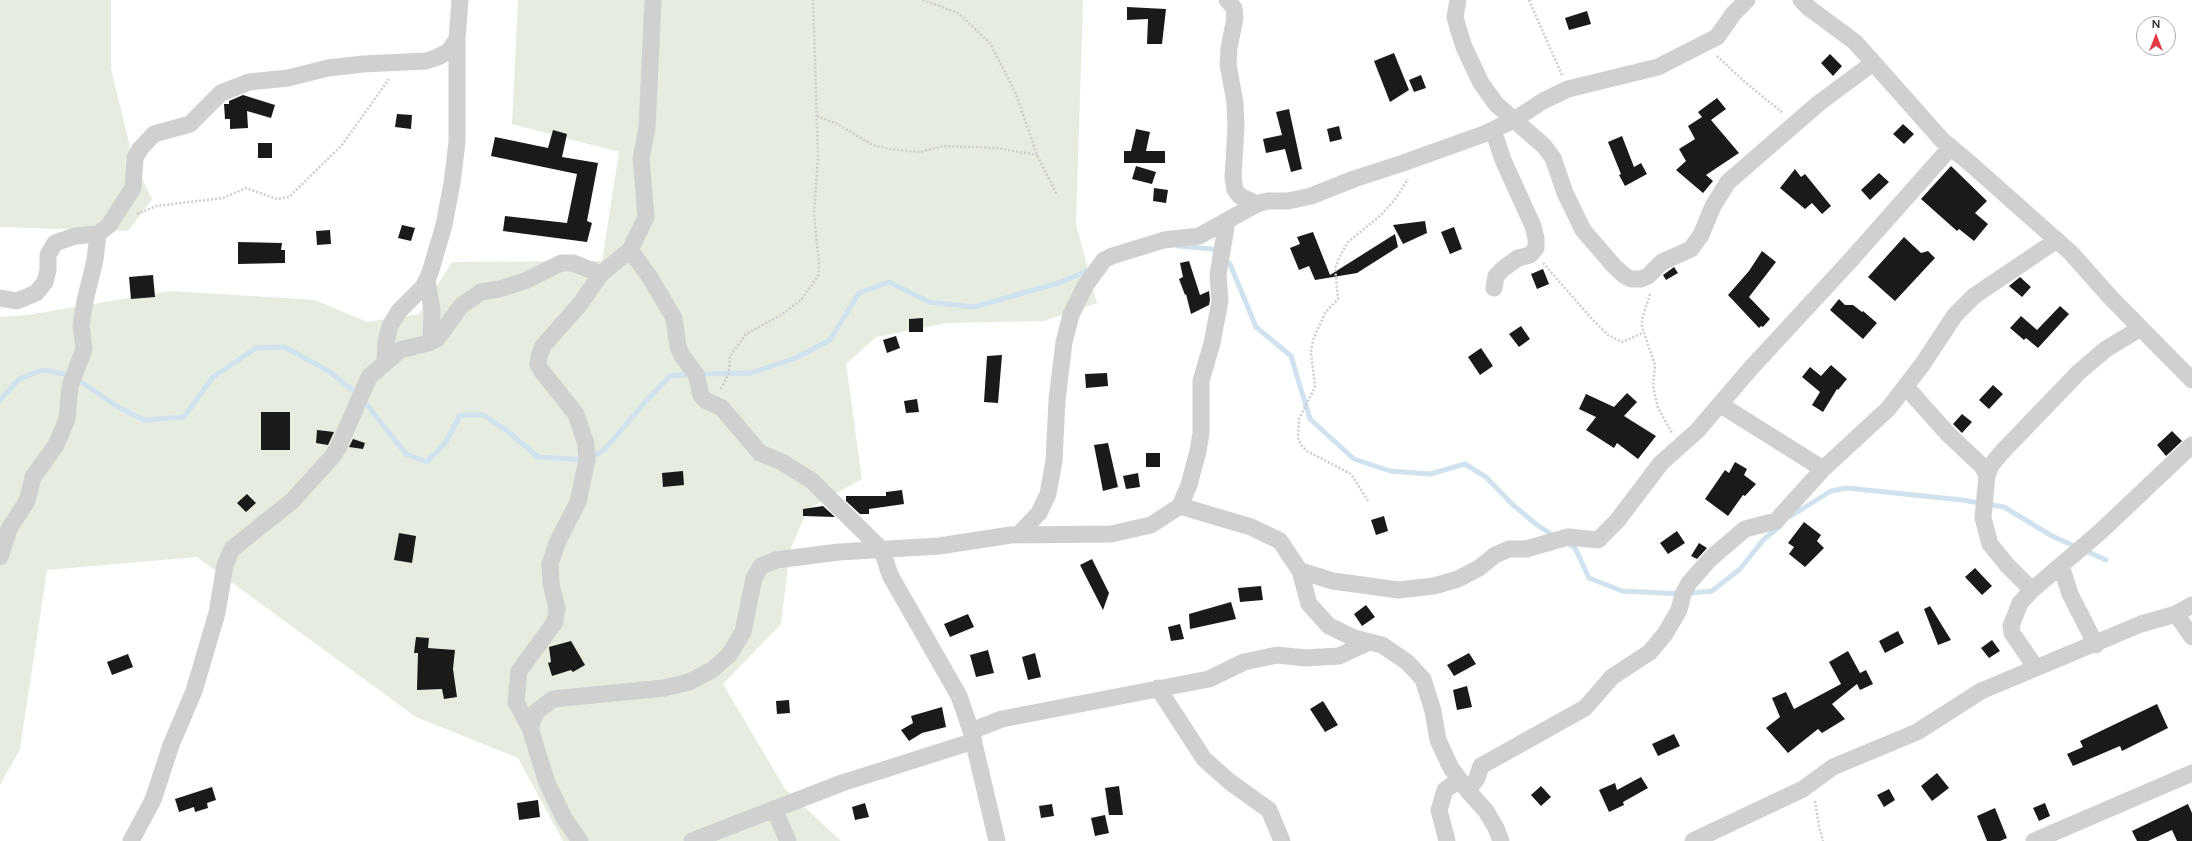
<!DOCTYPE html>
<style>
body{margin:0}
#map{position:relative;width:2192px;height:841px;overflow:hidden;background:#fff;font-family:Figtree,sans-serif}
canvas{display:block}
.north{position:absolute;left:2136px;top:16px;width:40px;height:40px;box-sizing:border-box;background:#fff;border:1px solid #adadad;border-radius:50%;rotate:0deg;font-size:11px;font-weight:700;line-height:16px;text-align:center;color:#333}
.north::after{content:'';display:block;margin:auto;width:14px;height:18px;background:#e63946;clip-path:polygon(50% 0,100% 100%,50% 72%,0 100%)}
</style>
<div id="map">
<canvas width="2192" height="841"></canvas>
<div class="north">N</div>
</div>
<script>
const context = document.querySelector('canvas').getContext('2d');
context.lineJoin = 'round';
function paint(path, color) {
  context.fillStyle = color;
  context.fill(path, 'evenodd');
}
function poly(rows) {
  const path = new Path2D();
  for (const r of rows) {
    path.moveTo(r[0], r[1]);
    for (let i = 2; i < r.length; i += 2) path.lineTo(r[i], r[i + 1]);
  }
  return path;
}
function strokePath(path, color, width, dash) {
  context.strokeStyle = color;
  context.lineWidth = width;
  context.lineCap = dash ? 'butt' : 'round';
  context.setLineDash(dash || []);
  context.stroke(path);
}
paint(poly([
 [0,0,111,0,111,69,134,163,152,199,128,231,0,227],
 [518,0,1083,0,1076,224,1097,303,1044,321,946,323,876,337,846,364,862,479,808,509,790,550,781,624,723,684,785,789,841,841,563,841,518,758,416,717,197,557,47,570,20,749,0,785,0,317,27,315,171,291,315,300,367,322,419,314,452,262,602,261,619,152,512,124]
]), '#e6ecdf');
strokePath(poly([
 [1178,246,1212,249,1218,254],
 [1224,259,1230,264,1256,327,1291,356,1310,419,1354,459,1390,471,1430,474,1465,464,1486,477,1512,504,1537,525,1556,537],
 [699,374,751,373,796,358,830,340,859,293,889,282,929,302,974,307,1062,282,1091,269],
 [0,400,19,379,42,370,71,375,118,407,144,420,184,417,213,377,256,348,284,347,327,370,359,395,406,454,427,462,446,442,460,415,484,415,506,430,538,457,587,460,605,449,645,402,670,376,691,374],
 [1791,516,1831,491,1847,488,1962,500,2004,507,2052,536,2106,560],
 [1567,543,1575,548,1589,578,1622,591,1683,594,1712,591,1740,569,1764,539,1779,527]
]), '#cfe2ee', 5);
paint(poly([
 [1127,7,1166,9,1162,44,1147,44,1148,19,1127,20],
 [1587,11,1591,24,1569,30,1565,18],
 [1394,53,1409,90,1390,102,1374,61],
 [1830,54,1842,66,1833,76,1821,63],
 [1421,75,1426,88,1414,92,1409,80],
 [243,95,275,105,271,118,247,111,248,128,230,129,230,119,225,119,224,104,229,104,229,101],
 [1717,98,1726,109,1711,120,1739,153,1706,175,1713,181,1703,193,1676,170,1686,161,1679,149,1695,139,1688,126,1702,117,1698,112],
 [1289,109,1302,169,1291,172,1285,149,1266,153,1263,139,1282,135,1276,112],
 [397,114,412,115,411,129,395,127],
 [1903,124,1914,134,1904,144,1893,134],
 [1339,126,1342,139,1330,142,1327,129],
 [1136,129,1150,132,1146,151,1165,151,1165,163,1124,163,1124,151,1131,151],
 [553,130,567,134,562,157,598,163,587,221,592,223,587,242,503,231,505,216,567,223,577,174,491,156,495,137,548,148],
 [1622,136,1634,167,1641,163,1647,174,1625,186,1619,175,1621,174,1608,142],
 [258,143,272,143,272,158,258,158],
 [1136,166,1156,172,1152,184,1132,179],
 [1951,166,1987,201,1975,213,1988,224,1974,241,1959,229,1957,231,1921,199],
 [1795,169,1801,177,1805,174,1831,206,1822,214,1812,203,1805,209,1780,188],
 [1879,173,1889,182,1870,200,1861,190],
 [1154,188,1168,190,1166,203,1153,201],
 [1425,221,1427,233,1403,244,1393,225],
 [402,225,415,228,411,241,398,238],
 [1454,227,1462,249,1450,254,1441,232],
 [330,230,331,244,317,245,316,231],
 [1313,232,1330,275,1395,234,1398,247,1357,273,1315,280,1309,266,1299,270,1290,248,1300,244,1297,237],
 [1904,237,1921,253,1928,251,1935,258,1895,301,1868,277],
 [238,242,282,243,281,250,285,250,285,263,238,264],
 [1762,251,1776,262,1749,297,1770,319,1763,327,1761,326,1759,328,1728,295,1749,271],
 [1189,261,1200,295,1209,291,1210,300,1209,305,1191,314,1186,294,1185,295,1179,279,1183,277,1180,263],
 [1674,267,1678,273,1666,280,1663,275],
 [1543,269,1549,284,1537,289,1531,274],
 [153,275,155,297,131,299,129,277],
 [2020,277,2031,287,2022,297,2009,286],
 [1839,299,1845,305,1853,305,1862,312,1863,311,1877,323,1863,339,1830,310],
 [2060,306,2069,314,2038,348,2026,338,2024,340,2010,328,2021,316,2037,330],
 [923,318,923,332,909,332,909,319],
 [1521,326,1530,339,1519,347,1509,334],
 [896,336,900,348,887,353,883,340],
 [1481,348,1493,366,1480,375,1468,357],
 [1002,355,998,403,984,402,987,356],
 [1831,365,1847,379,1838,390,1837,389,1823,412,1812,405,1820,392,1802,377,1810,367,1821,376],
 [1107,373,1108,386,1086,388,1085,374],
 [1993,385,2003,394,1989,409,1979,400],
 [1627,393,1637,402,1624,416,1656,436,1638,459,1617,443,1614,448,1586,430,1596,417,1579,409,1586,394,1614,407],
 [917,399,919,412,906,413,904,401],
 [261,412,290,412,290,450,261,450],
 [1962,414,1972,422,1962,433,1953,424],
 [317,430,334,432,328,445,316,443],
 [2172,431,2182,441,2166,456,2157,445],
 [353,439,365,443,363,449,349,447],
 [1108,443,1118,487,1103,491,1094,445],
 [1146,453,1160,453,1160,467,1146,467],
 [1735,462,1747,469,1744,475,1756,484,1745,496,1743,495,1728,516,1705,499,1725,470,1729,473],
 [683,471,684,485,663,487,662,473],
 [1138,473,1140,487,1126,489,1123,476],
 [902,490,904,504,869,509,869,514,860,514,846,501,846,496,886,496,886,492],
 [247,494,256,503,246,512,237,503],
 [823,506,835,517,803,516,803,509],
 [1384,516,1388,531,1376,535,1371,520],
 [1804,522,1821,535,1817,541,1824,548,1805,567,1789,554,1794,547,1788,543],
 [1677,531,1685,543,1668,554,1660,543],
 [399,533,416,536,412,563,394,560],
 [1699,543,1707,548,1697,559,1691,556],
 [1092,559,1109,593,1103,610,1080,565],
 [1975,568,1992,586,1982,595,1965,577],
 [1261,586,1263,600,1240,602,1238,588],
 [1231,602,1236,619,1190,629,1189,614],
 [1366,605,1375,617,1362,626,1354,614],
 [1930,606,1951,640,1938,645,1924,609],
 [968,614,974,627,950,637,944,624],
 [1180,624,1184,639,1171,641,1168,627],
 [1898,631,1904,643,1885,653,1879,641],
 [416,637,429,638,428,648,455,650,453,669,457,697,444,699,442,689,417,690,418,653,414,653],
 [1992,640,2000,651,1989,658,1981,648],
 [571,641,585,665,573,672,571,670,552,676,548,663,551,662,549,647],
 [988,650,994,673,976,677,970,655],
 [1848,651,1860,673,1866,670,1873,684,1860,690,1857,684,1832,704,1845,719,1822,733,1818,729,1788,753,1766,728,1780,717,1772,698,1786,692,1794,709,1841,684,1829,662],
 [1035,653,1041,677,1028,680,1022,657],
 [1469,653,1476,664,1454,676,1447,665],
 [128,654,133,667,112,675,107,662],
 [1467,686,1472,707,1457,710,1453,690],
 [789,700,790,713,777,714,776,701],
 [1323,701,1338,725,1325,732,1310,709],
 [2157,704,2168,728,2122,751,2120,746,2073,766,2067,754,2083,747,2080,741],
 [942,707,946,727,922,733,909,741,901,730,913,723,911,716],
 [1674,734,1680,746,1658,756,1652,744],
 [1937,773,1949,788,1932,801,1921,786],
 [1641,777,1648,788,1623,802,1624,805,1609,812,1599,790,1615,783,1617,790],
 [1119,786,1123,815,1109,815,1105,788],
 [1541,786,1551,797,1541,806,1531,795],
 [212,787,216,800,207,803,208,808,195,812,194,807,179,812,175,799],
 [1889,789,1895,800,1884,807,1877,795],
 [538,800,540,817,519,820,517,803],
 [865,803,869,817,855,820,852,807],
 [2045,803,2050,816,2039,821,2033,808],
 [1052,804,1054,816,1041,818,1039,806],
 [2188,804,2192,813,2192,841,2177,841,2172,830,2148,841,2137,841,2132,831],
 [1995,808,2007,838,2000,841,1987,841,1977,816],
 [1105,815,1109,833,1095,836,1091,818]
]), '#1a1a1a');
strokePath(poly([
 [923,0,958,13,990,43,1016,94,1037,155,1057,195],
 [1529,0,1562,75],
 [1717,56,1746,83,1783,113],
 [817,116,837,124,873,145,889,149,920,152,944,146,997,148,1037,155],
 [137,214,156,206,223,198,246,188,277,199,289,197,342,145,389,79],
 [1543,263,1592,319,1608,335,1622,342,1643,333],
 [1650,294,1642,319,1642,327,1655,365,1653,386,1658,408,1672,433],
 [721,389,729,373,730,356,746,334,781,315,801,300,818,276,819,264,814,214,818,156,813,0],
 [1368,501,1351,474,1307,451,1301,445,1298,438,1299,419,1315,387,1311,352,1313,340,1325,313,1338,299,1335,268,1340,256,1348,242,1381,215,1396,198,1408,179],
 [1815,801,1819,826,1823,841]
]), '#cdcdcd', 2.5, [2, 2]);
strokePath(poly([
 [1227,0,1234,8,1235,18,1229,48,1228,64,1235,103,1236,127,1233,177,1235,190,1240,196,1257,204],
 [1458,0,1455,17,1458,28,1464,47,1481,83,1496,104,1544,146,1553,158,1565,193,1583,230,1614,266,1625,276,1631,279,1641,279,1648,276,1662,262,1691,249,1701,235,1713,206,1728,182,1819,103,1873,63],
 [1801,0,1809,8,1855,42,1942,140,1972,165,2071,253,2111,298,2192,380],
 [1493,130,1503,160,1533,226,1536,238,1536,248,1530,255,1518,258,1504,268,1496,276,1494,288],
 [630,250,649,276,674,318,678,346,682,356,696,374,701,395,705,400,722,408,760,453,782,462,812,481,882,550,890,575,959,696,971,731,997,841],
 [427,280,432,310,431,342],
 [0,298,17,301,36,293,45,282,48,270,48,255,55,243,75,236,98,234,109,225,133,188,135,158,140,149,154,134,190,124,221,93,249,82,288,78,328,68,363,64,426,61,438,57,449,51,457,39,460,0],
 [385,362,386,342,390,326,399,311,423,287,430,273,444,225,452,183,457,142,457,39],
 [1906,387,1948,434,1982,466,1987,475],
 [1721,405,1823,469],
 [1180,506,1251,527,1280,541,1300,571,1309,604,1329,626,1354,638,1382,645,1407,662,1423,679,1433,711,1438,740,1451,768,1468,791,1486,811,1496,828,1501,841],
 [1018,535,1039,513,1048,494,1054,461,1057,400,1064,342,1071,315,1085,286,1104,260,1112,256,1164,240,1199,236,1257,204,1267,201,1288,201,1311,196,1354,179,1403,163,1484,134,1514,120,1543,101,1568,89,1658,67,1717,37,1734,13,1747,0],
 [0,557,9,529,27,501,33,477,56,445,67,419,70,386,84,349,81,326,85,301,95,260,98,234],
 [2061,565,2070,594,2096,645],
 [1300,571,1333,581,1398,590,1434,586,1458,579,1479,568,1495,555,1509,549,1526,549,1568,537,1598,540,1617,521,1661,463,1697,431,1751,368,1849,262,1951,147],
 [2032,590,2007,565,1990,544,1983,518,1987,475,1992,464,2002,452,2079,372,2106,349,2141,328],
 [2176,614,2192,637],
 [2036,668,2012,633,2011,626,2020,603,2032,590,2100,532,2192,445],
 [1158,688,1204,759,1230,782,1269,810,1282,841],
 [530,728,516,702,519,671,555,622,557,608,551,584,550,564,557,543,578,502,587,460,586,444,576,414,541,370,538,365,539,356,543,346,580,304,601,274,630,250,646,217,641,158,647,129,653,0],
 [971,731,1002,719,1209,679,1244,662,1277,655,1306,658,1339,656,1369,642],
 [1468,791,1477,778,1481,766,1585,708,1612,677,1650,652,1665,634,1679,610,1683,594,1689,583,1710,559,1745,529,1776,521,1823,469,1888,409,1922,365,1955,315,1974,296,2057,240],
 [774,809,788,841],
 [131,841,153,800,171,745,194,691,217,613,225,565,232,549,292,501,332,457,338,448,369,377,400,350,428,343,437,339,461,306,481,292,499,289,525,281,561,263,573,263,601,274],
 [580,841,564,818,547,783,530,728,536,712,553,699,664,688,689,682,712,670,729,655,743,632,754,578,761,566,776,560,839,552,939,546,1011,535,1111,534,1151,525,1180,506,1189,485,1198,451,1201,433,1201,381,1212,343,1220,301,1218,275,1227,221],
 [692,841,842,783,974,741],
 [1447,841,1439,810,1445,790,1459,780],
 [1693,841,1803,789,1833,767,1917,732,1981,691,2141,624,2176,614,2192,605],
 [2034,841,2192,773]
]), '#d0d0d0', 17);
</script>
